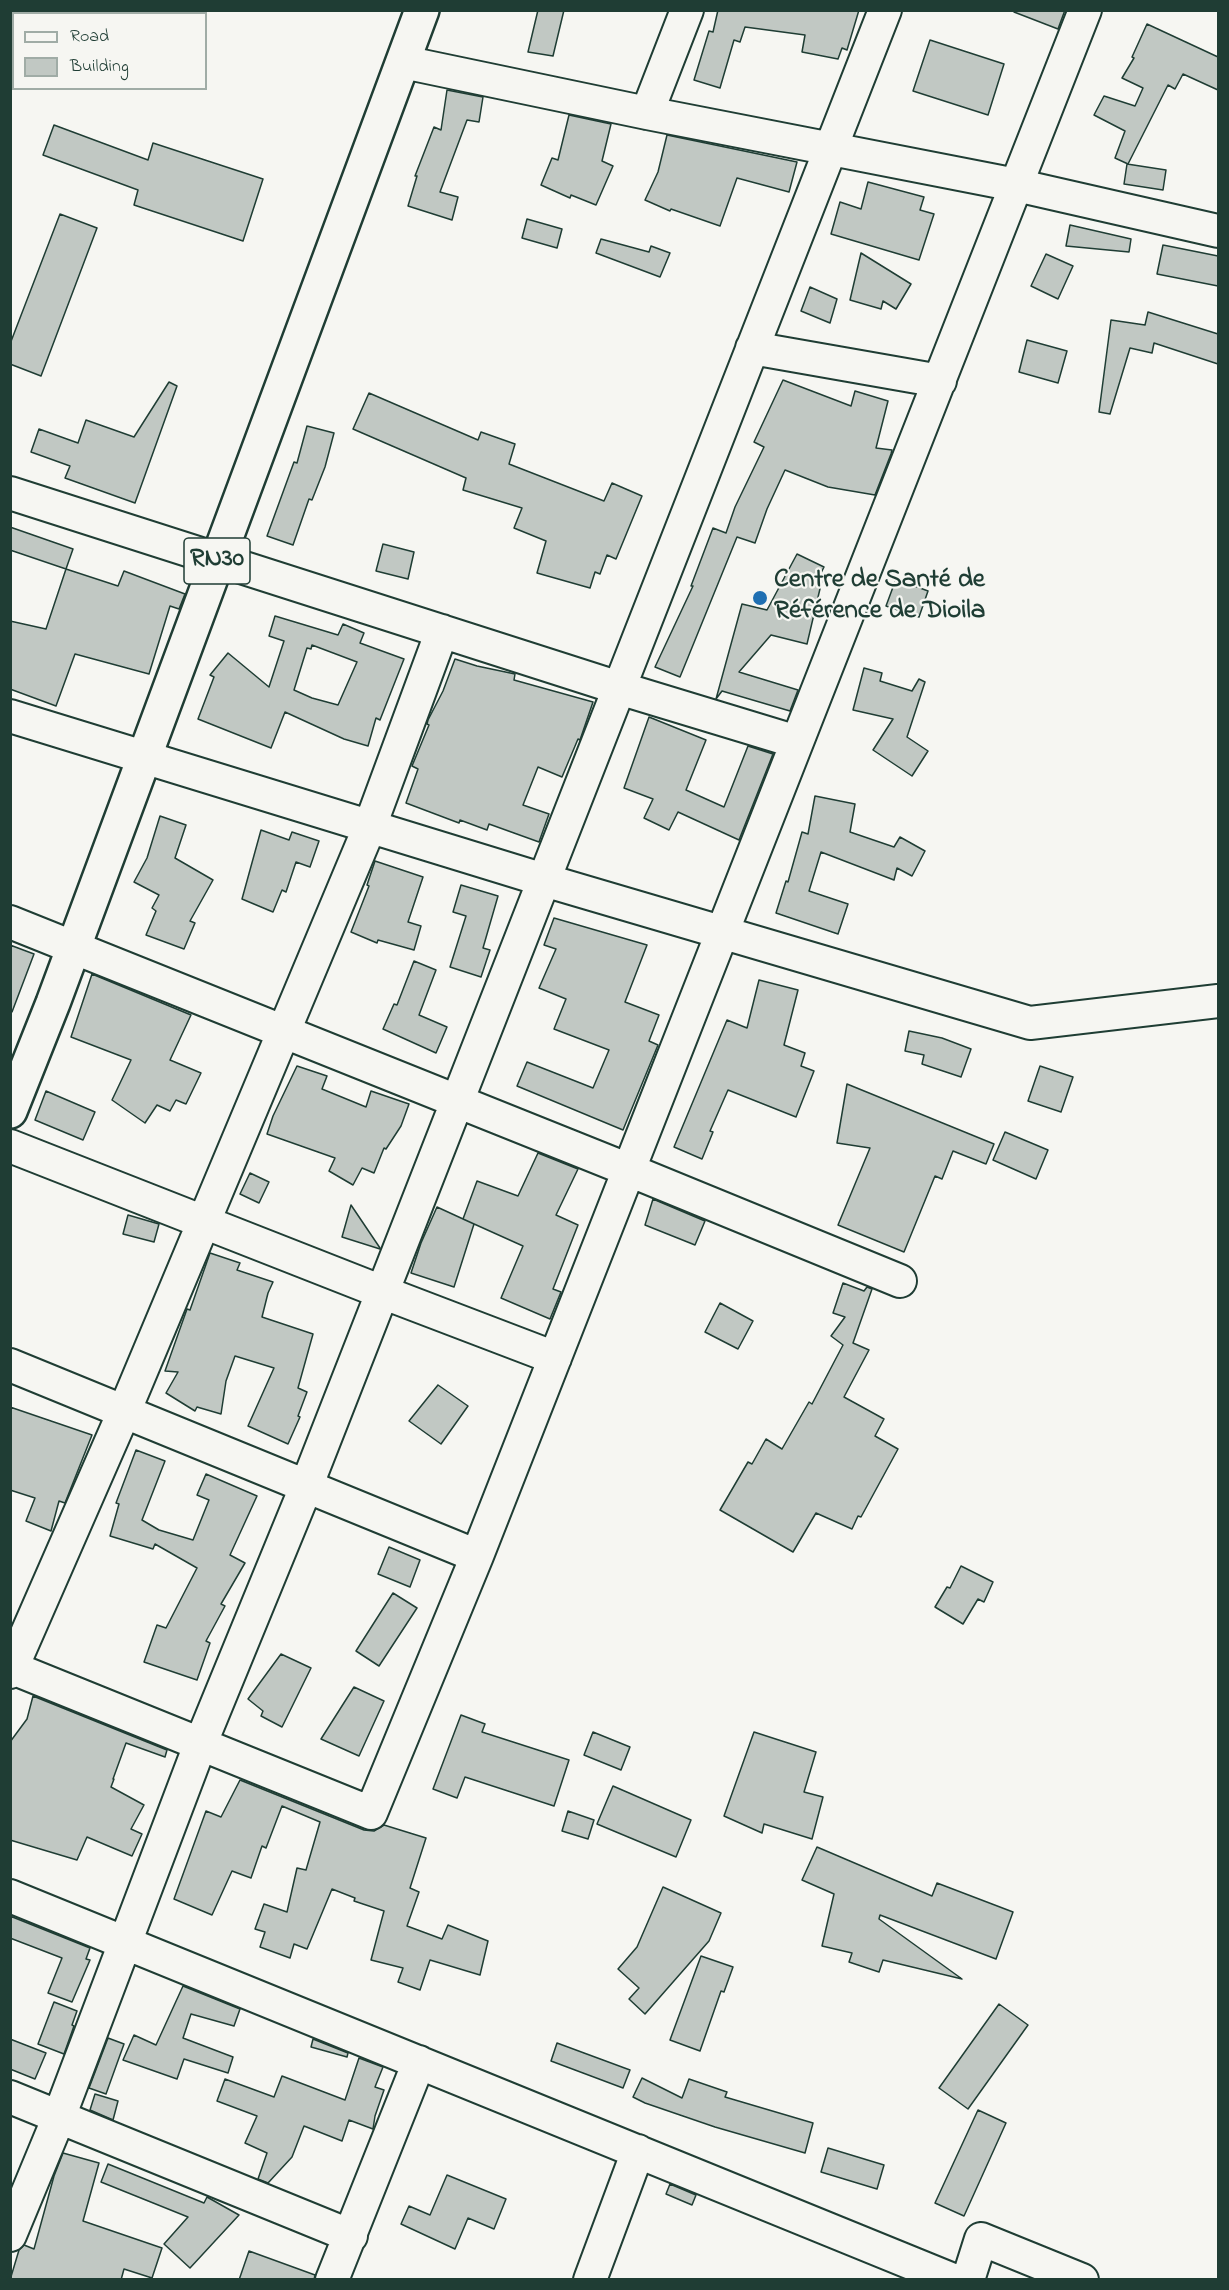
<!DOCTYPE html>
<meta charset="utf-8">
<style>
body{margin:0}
#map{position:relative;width:1229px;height:2290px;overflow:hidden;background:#f6f6f2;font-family:"Indie Flower",sans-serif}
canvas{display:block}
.frame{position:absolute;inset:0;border:12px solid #1f3d34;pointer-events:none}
.legend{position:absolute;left:12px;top:12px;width:195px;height:78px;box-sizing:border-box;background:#f6f6f2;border:2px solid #a0aca6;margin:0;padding:8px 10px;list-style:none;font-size:18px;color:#1f3d34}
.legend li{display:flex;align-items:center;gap:12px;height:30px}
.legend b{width:30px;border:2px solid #a0aca6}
</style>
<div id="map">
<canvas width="1229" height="2290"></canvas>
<div class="frame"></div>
<ul class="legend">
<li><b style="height:8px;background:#f6f6f2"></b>Road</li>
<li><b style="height:16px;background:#c1c8c3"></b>Building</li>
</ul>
</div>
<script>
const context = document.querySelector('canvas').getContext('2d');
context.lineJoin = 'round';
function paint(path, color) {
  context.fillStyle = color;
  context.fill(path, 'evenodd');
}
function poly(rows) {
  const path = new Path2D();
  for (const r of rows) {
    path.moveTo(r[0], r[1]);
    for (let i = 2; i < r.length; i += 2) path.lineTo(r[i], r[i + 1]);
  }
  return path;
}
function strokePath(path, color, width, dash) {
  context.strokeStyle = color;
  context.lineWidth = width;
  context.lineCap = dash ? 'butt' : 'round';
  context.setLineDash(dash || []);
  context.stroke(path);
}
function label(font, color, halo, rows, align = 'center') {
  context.font = font + ' "Indie Flower",sans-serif';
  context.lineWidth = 4.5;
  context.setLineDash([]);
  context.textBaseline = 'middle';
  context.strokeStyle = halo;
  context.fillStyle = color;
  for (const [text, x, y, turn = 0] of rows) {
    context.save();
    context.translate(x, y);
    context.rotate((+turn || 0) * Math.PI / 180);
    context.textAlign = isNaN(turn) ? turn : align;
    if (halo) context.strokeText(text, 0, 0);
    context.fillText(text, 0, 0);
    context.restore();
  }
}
const building = poly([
 [538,10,564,10,553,56,528,52,538,10],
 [718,10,859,10,847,50,842,48,838,59,802,52,805,35,745,27,740,42,734,40,720,88,694,80,709,31,713,32,718,10],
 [1015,10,1065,10,1058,29,1014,12,1015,10],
 [1147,24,1218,57,1218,90,1183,74,1175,89,1168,85,1128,164,1115,158,1125,131,1094,115,1104,96,1135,106,1143,88,1122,78,1134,58,1132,57,1147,24],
 [930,40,1004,64,988,115,913,91,930,40],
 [447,90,483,97,479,122,467,120,440,192,458,197,452,220,408,206,417,176,415,176,434,127,441,130,447,90],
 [569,115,611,124,602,161,613,166,596,205,571,195,570,198,541,185,552,158,558,160,569,115],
 [54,125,148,160,153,143,263,179,243,241,134,205,138,190,43,155,54,125],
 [667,135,797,162,789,192,737,178,720,226,671,209,670,211,645,200,658,172,667,135],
 [1127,164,1166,170,1163,190,1124,184,1127,164],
 [868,182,924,197,920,210,934,214,919,260,831,234,840,202,861,209,868,182],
 [60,214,97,228,41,376,10,364,10,344,60,214],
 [527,219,562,229,557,248,522,238,527,219],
 [1070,225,1131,239,1129,252,1066,246,1070,225],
 [601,239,649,252,651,246,670,253,660,277,596,253,601,239],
 [1163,245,1218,256,1218,286,1157,274,1163,245],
 [861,253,911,284,896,309,883,301,881,309,850,300,861,253],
 [1046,254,1073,266,1058,299,1031,286,1046,254],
 [810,287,837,299,830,323,801,311,810,287],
 [1148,312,1218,334,1218,364,1154,343,1152,353,1130,348,1110,414,1099,412,1111,320,1145,325,1148,312],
 [1027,340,1067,351,1058,383,1019,372,1027,340],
 [783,380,851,406,855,391,888,401,876,448,892,450,891,454,875,495,828,487,785,470,767,509,755,543,737,537,680,677,655,667,693,586,691,586,713,528,726,533,735,507,764,447,754,442,783,380],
 [169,382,177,386,135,503,65,478,70,466,31,452,39,429,78,443,86,420,134,437,169,382],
 [369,393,478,440,481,432,515,444,509,464,604,501,612,483,642,496,616,559,607,555,600,574,595,572,590,588,537,573,546,541,514,528,522,508,463,490,466,478,353,429,369,393],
 [307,426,334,433,325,467,312,500,309,499,293,545,267,536,294,462,297,463,307,426],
 [10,527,73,549,66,569,10,550,10,527],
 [383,544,414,552,408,579,376,571,383,544],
 [797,554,824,567,820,575,823,576,807,644,771,635,739,672,798,690,790,711,722,691,716,699,742,604,767,610,797,554],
 [66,569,118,586,124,571,185,594,179,609,170,606,149,674,75,654,56,706,10,689,10,621,46,629,66,569],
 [896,579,928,591,919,617,886,606,896,579],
 [275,616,338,635,343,624,364,633,360,643,404,659,380,720,376,718,368,746,344,739,285,712,271,748,198,719,214,677,210,675,228,653,269,687,284,641,269,636,275,616],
 [312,645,357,662,338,705,312,698,294,690,307,648,311,649,312,645],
 [455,659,477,666,515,674,514,680,593,702,580,740,578,739,562,777,538,767,523,805,549,814,539,842,489,824,487,830,460,820,459,823,406,803,418,769,412,766,429,725,427,724,428,720,443,691,455,659],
 [864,668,882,673,880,681,912,691,919,679,925,682,907,737,928,751,912,776,873,750,893,719,853,710,864,668],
 [649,717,706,740,686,790,724,807,748,746,773,754,739,840,678,812,669,830,644,818,653,799,624,788,649,717],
 [815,796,855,804,850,832,894,847,900,837,925,851,912,876,897,868,894,880,821,852,809,891,848,904,838,934,776,913,786,881,788,882,802,832,808,834,815,796],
 [160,816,186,825,175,858,213,880,190,921,195,923,184,949,146,935,156,911,152,908,159,895,134,882,147,858,160,816],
 [261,830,289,840,292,832,319,841,310,867,296,862,286,892,282,890,273,912,242,899,261,830],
 [375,861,423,877,408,922,421,926,414,950,378,940,377,943,351,932,369,886,367,885,375,861],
 [461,885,498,896,483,948,490,950,481,977,450,967,466,916,453,912,461,885],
 [554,918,647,945,625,1002,659,1015,649,1041,658,1045,623,1130,517,1086,527,1062,593,1088,609,1050,554,1029,566,999,539,988,556,949,544,945,554,918],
 [10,945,34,954,12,1012,10,1012,10,945],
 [414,961,436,970,419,1015,447,1027,436,1053,383,1029,394,1004,397,1005,414,961],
 [92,974,191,1015,170,1060,201,1073,186,1104,176,1100,170,1111,157,1105,145,1123,112,1100,131,1060,71,1037,92,974],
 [759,980,798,990,784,1045,805,1053,801,1066,814,1071,796,1117,728,1090,710,1131,713,1132,702,1159,674,1147,727,1020,747,1028,759,980],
 [909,1031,942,1038,971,1049,961,1077,922,1064,924,1055,905,1051,909,1031],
 [297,1066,327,1076,322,1089,366,1107,371,1091,409,1104,401,1126,386,1149,384,1148,374,1173,362,1168,353,1185,329,1171,335,1158,267,1134,273,1116,297,1066],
 [1040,1066,1073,1077,1061,1112,1028,1101,1040,1066],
 [847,1084,994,1144,986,1164,953,1151,942,1179,935,1176,904,1252,838,1225,870,1148,837,1143,847,1084],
 [46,1091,95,1112,83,1140,35,1120,46,1091],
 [1005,1132,1048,1150,1036,1179,993,1160,1005,1132],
 [538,1153,578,1169,556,1215,578,1225,553,1289,561,1292,550,1319,501,1298,523,1246,463,1219,477,1181,518,1196,538,1153],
 [250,1173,269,1182,259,1203,240,1194,250,1173],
 [653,1199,705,1221,695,1245,645,1225,653,1199],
 [351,1205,380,1248,380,1249,342,1237,351,1205],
 [437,1207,474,1224,454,1287,411,1273,421,1243,437,1207],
 [128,1215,159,1224,154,1242,123,1234,128,1215],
 [210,1253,240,1263,237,1270,273,1282,268,1293,262,1317,313,1334,298,1388,307,1392,298,1416,300,1417,288,1444,248,1426,274,1368,235,1356,226,1381,221,1414,197,1407,195,1411,166,1393,178,1372,165,1371,187,1309,190,1310,210,1253],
 [843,1283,864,1291,867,1287,872,1289,853,1343,869,1350,844,1397,884,1419,875,1436,898,1449,861,1517,858,1516,852,1529,816,1513,793,1552,720,1510,748,1462,752,1464,766,1439,782,1449,809,1402,812,1404,843,1345,831,1336,845,1317,833,1313,843,1283],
 [720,1303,753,1321,738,1349,705,1332,720,1303],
 [438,1385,468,1406,441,1444,409,1421,438,1385],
 [10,1407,92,1435,65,1503,59,1501,51,1531,26,1521,35,1498,10,1490,10,1407],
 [136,1450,165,1461,142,1520,159,1530,193,1540,209,1500,197,1495,206,1474,257,1496,230,1555,245,1563,221,1604,225,1606,206,1641,210,1643,197,1680,144,1662,157,1625,166,1628,197,1568,155,1544,153,1549,110,1536,119,1504,116,1503,136,1450],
 [389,1547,420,1560,410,1587,378,1574,389,1547],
 [961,1566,993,1582,984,1602,978,1599,963,1624,935,1607,947,1587,950,1588,961,1566],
 [393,1593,417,1608,379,1666,356,1651,393,1593],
 [281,1654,311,1668,282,1727,261,1716,263,1711,248,1699,281,1654],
 [354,1687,384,1701,359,1756,321,1739,354,1687],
 [33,1696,167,1750,165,1757,126,1743,113,1779,114,1779,111,1787,144,1805,131,1829,142,1834,132,1856,87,1837,77,1860,10,1840,10,1742,27,1719,33,1696],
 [461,1715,485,1724,482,1732,569,1760,554,1806,465,1777,457,1798,433,1789,461,1715],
 [593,1732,630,1747,621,1770,584,1755,593,1732],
 [754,1732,816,1752,804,1792,823,1797,812,1839,764,1824,762,1833,724,1816,754,1732],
 [240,1780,364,1830,374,1831,384,1825,426,1838,410,1888,419,1892,407,1926,442,1939,448,1925,488,1941,480,1975,430,1960,420,1990,398,1982,403,1968,371,1960,384,1911,354,1901,355,1898,332,1889,307,1949,294,1944,290,1958,260,1947,265,1932,255,1929,264,1904,287,1912,297,1868,306,1870,320,1822,282,1806,266,1848,262,1846,251,1878,232,1871,212,1915,174,1899,206,1811,221,1817,240,1780],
 [613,1786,691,1820,676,1857,597,1824,613,1786],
 [568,1811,594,1820,588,1839,562,1831,568,1811],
 [817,1847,932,1896,937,1883,1013,1912,996,1959,880,1915,879,1919,962,1979,883,1960,879,1972,849,1962,852,1953,822,1946,834,1894,802,1880,817,1847],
 [663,1887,721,1913,709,1941,645,2014,629,1999,639,1988,618,1969,637,1947,663,1887],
 [10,1916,90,1948,86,1959,90,1960,72,2002,48,1993,62,1958,10,1938,10,1916],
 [701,1956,733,1967,724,1992,721,1991,700,2051,670,2040,701,1956],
 [183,1986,240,2009,234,2026,191,2014,183,2038,233,2057,228,2073,184,2059,177,2079,123,2060,134,2035,156,2045,183,1986],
 [54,2002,77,2011,72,2025,74,2026,64,2054,38,2044,54,2002],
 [999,2004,1028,2025,968,2109,939,2088,999,2004],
 [108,2038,124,2044,106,2094,89,2088,108,2038],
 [10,2039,46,2053,35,2079,10,2069,10,2039],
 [313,2039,348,2053,347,2057,311,2047,313,2039],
 [557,2043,630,2070,623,2088,551,2061,557,2043],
 [359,2058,383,2067,375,2087,384,2090,375,2116,373,2129,349,2120,342,2141,304,2126,292,2157,268,2183,258,2179,267,2153,245,2143,257,2116,217,2101,225,2079,274,2097,282,2076,345,2100,359,2058],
 [642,2078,682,2098,689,2079,727,2092,725,2097,813,2123,805,2153,715,2127,645,2103,633,2097,642,2078],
 [95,2094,118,2101,113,2120,90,2110,95,2094],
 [978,2110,1006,2123,964,2216,935,2203,978,2110],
 [828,2148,884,2165,877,2189,821,2172,828,2148],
 [63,2153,99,2163,83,2221,162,2248,152,2278,124,2269,121,2280,10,2280,19,2250,24,2245,34,2249,54,2176,63,2153],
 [108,2164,204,2203,207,2197,239,2215,190,2268,164,2244,188,2217,101,2182,108,2164],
 [447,2175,506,2199,494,2229,468,2218,455,2249,401,2224,409,2206,430,2215,447,2175],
 [670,2184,696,2195,692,2205,666,2194,670,2184],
 [249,2251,315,2275,314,2280,239,2280,249,2251]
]);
paint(building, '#c1c8c3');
strokePath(building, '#1f3d34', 1.5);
const minor = poly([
 [403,62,647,113,1016,185,1218,231],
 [647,113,687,10],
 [752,348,940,381],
 [10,493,619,688,797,742],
 [10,716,544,880,1030,1023,1218,1001],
 [10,922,629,1170,900,1281],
 [10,1146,382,1292,555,1358],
 [10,1365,477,1556],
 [10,1667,371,1813,477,1556,1085,10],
 [10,1672,124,1412,370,826,442,631],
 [10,1896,953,2280],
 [10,2097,351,2236],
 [10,2235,59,2117,200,1745,306,1487,885,10],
 [332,2280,419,2062],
 [590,2280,638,2151],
 [968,2280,981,2239,1082,2280]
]);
const major = poly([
 [10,1111,53,1003,422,10]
]);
strokePath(minor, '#1f3d34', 36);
strokePath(major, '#1f3d34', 38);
strokePath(minor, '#f6f6f2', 32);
strokePath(major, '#f6f6f2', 33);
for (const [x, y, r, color] of [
 [760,598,8,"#1f6fb2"]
]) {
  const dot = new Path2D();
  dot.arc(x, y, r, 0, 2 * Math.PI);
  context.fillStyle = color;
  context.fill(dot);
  strokePath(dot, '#f6f6f2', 2);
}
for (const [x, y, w] of [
 [217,561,66]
]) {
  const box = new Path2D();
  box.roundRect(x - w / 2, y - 23, w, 46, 4.5);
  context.fillStyle = '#f6f6f2';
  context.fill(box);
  strokePath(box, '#1f3d34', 1.5);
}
label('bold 26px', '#1f3d34', null, [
 ["RN30",217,561]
]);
label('bold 27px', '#1f3d34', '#f6f6f2', [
 ["Centre de Santé de",774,582],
 ["Référence de Dioila",774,613]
], 'left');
</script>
